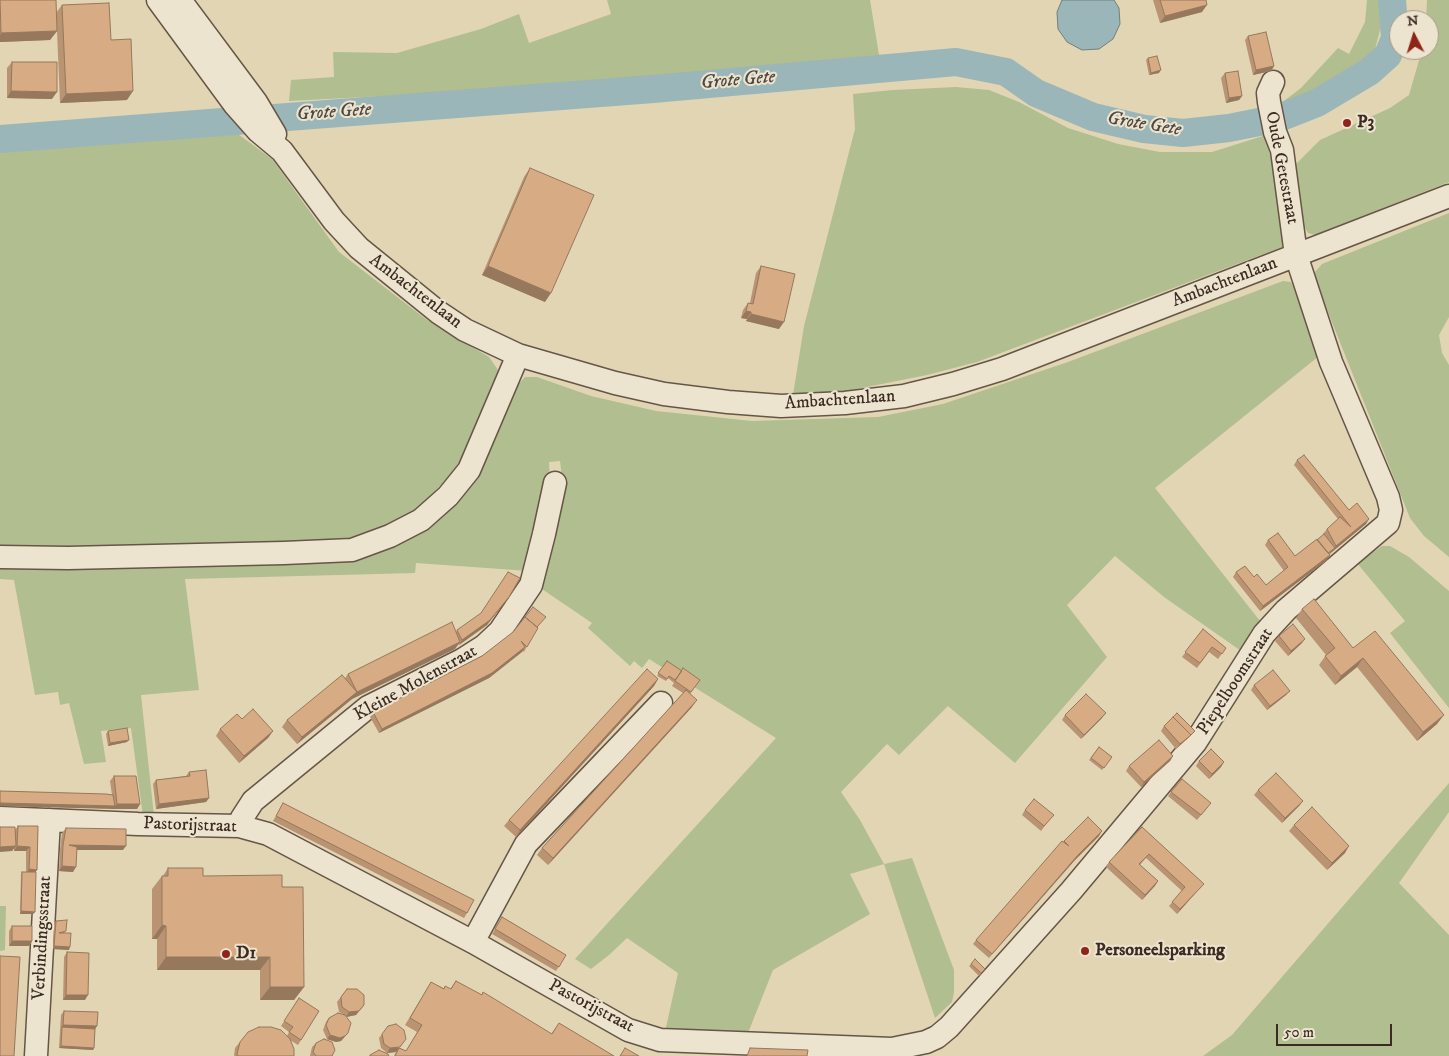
<!DOCTYPE html>
<style>
body{margin:0}
#map{position:relative;width:1449px;height:1056px;overflow:hidden;background:#e1d5b4;font-family:"IM FELL DW Pica",serif}
canvas{display:block}
.north{position:absolute;left:1389px;top:10px;width:50px;height:50px;box-sizing:border-box;background:#ece4ce;border:1px solid #a69a8a;border-radius:50%;rotate:355deg;font-size:14px;font-weight:700;line-height:20px;text-align:center;color:#3c2b23}
.north::after{content:'';display:block;margin:auto;width:18px;height:22px;background:#8f2418;clip-path:polygon(50% 0,100% 100%,50% 72%,0 100%)}
.scale{position:absolute;left:1276px;top:1024px;width:116px;height:22px;box-sizing:border-box;border:2px solid #3c2b23;border-top:0;padding-left:6px;font-size:15px;line-height:18px;white-space:nowrap;color:#3c2b23;-webkit-text-stroke:4px #ece4ce;paint-order:stroke}
</style>
<div id="map">
<canvas width="1449" height="1056"></canvas>
<div class="north">N</div>
<div class="scale">50 m</div>
</div>
<script>
const context = document.querySelector('canvas').getContext('2d');
context.lineJoin = 'round';
function paint(path, color) {
  context.fillStyle = color;
  context.fill(path, 'evenodd');
}
function poly(rows) {
  const path = new Path2D();
  for (const r of rows) {
    path.moveTo(r[0], r[1]);
    for (let i = 2; i < r.length; i += 2) path.lineTo(r[i], r[i + 1]);
  }
  return path;
}
function strokePath(path, color, width, dash) {
  context.strokeStyle = color;
  context.lineWidth = width;
  context.lineCap = dash ? 'butt' : 'round';
  context.setLineDash(dash || []);
  context.stroke(path);
}
function label(font, color, halo, rows, align = 'center') {
  context.font = font + ' "IM FELL DW Pica",serif';
  context.lineWidth = 4;
  context.setLineDash([]);
  context.textBaseline = 'middle';
  context.strokeStyle = halo;
  context.fillStyle = color;
  for (const [text, x, y, turn = 0] of rows) {
    context.save();
    context.translate(x, y);
    context.rotate((+turn || 0) * Math.PI / 180);
    context.textAlign = isNaN(turn) ? turn : align;
    if (halo) context.strokeText(text, 0, 0);
    context.fillText(text, 0, 0);
    context.restore();
  }
}
paint(poly([
 [607,0,870,0,879,55,733,70,479,91,289,101,291,80,334,77,333,52,397,53,481,29,519,14,529,43,611,14],
 [1367,0,1382,0,1380,30,1375,49,1334,84,1276,107,1301,88,1338,48,1349,54,1365,22],
 [1427,0,1449,0,1449,182,1315,235,1308,233,1301,221,1293,167,1320,140,1390,108,1409,95,1422,50,1429,50,1429,20,1426,20],
 [956,87,989,90,1019,102,1068,128,1118,144,1160,152,1212,152,1266,135,1285,228,1285,238,1282,247,977,362,927,375,837,393,793,395,804,326,855,129,853,94,893,90],
 [223,123,272,159,339,252,427,320,489,357,498,370,497,388,471,441,452,474,417,509,385,528,344,542,105,548,0,548,0,139],
 [1449,213,1449,317,1439,335,1442,353,1449,365,1449,557,1424,536,1410,518,1316,282,1315,272,1322,264],
 [1283,281,1291,282,1302,301,1324,352,1155,488,1264,626,1244,653,1164,597,1115,556,1067,605,1107,657,1015,763,948,706,899,755,887,744,841,792,860,820,884,864,912,858,954,970,954,992,952,1002,935,1018,884,864,850,874,870,914,773,970,748,1033,665,1032,678,973,627,938,609,955,591,969,575,959,776,738,649,659,642,668,634,661,630,666,588,628,592,623,539,587,562,477,560,461,549,462,550,481,529,571,416,563,415,573,185,579,199,690,141,695,154,816,143,816,131,728,101,731,106,762,84,764,69,703,60,705,58,692,35,695,14,580,0,579,0,565,409,535,516,387,525,377,537,377,591,396,656,411,752,421,878,417,943,404,1068,362],
 [1382,546,1390,546,1409,557,1449,591,1449,708,1390,633,1405,621,1357,563],
 [1449,783,1449,812,1399,883,1449,935,1449,1056,1203,1056,1232,1035],
 [0,906,6,906,5,950,0,951]
]), '#b1be8f');
const water = poly([
 [1062,0,1114,0,1119,8,1120,24,1113,39,1099,49,1082,50,1067,42,1058,29,1057,12,1062,0]
]);
paint(water, '#9ab6b8');
strokePath(water, '#747e7c', 1);
strokePath(poly([
 [0,139,653,89,956,62,1006,72,1036,93,1093,117,1144,129,1183,133,1229,128,1279,118,1317,103,1369,72,1388,55,1395,38,1392,0]
]), '#9ab6b8', 28);
const minor = poly([
 [158,0,235,105,258,131,282,151,334,221,359,248,438,312,465,330,518,355,615,383,664,394,728,402,781,406,845,403,904,396,953,384,1002,369,1449,196],
 [180,0,256,102,275,134],
 [0,557,68,558,284,553,352,550,390,536,421,520,448,496,469,470,518,355],
 [0,818,138,824,239,826,268,834,473,942,628,1030,660,1040,892,1049,926,1042,937,1037,949,1027,1071,891,1195,743,1264,634,1286,610,1388,523,1391,510,1388,497,1331,362,1296,255,1282,150,1275,132,1269,102,1268,93,1273,82],
 [239,826,242,818,253,801,368,707,462,660,484,646,500,631,531,585,544,534,555,483],
 [473,942,526,844,661,703],
 [36,1056,49,820]
]);
strokePath(minor, '#655647', 25);
strokePath(minor, '#ece4ce', 22);
paint(poly([
 [0,0,56,13,62,5,111,40,127,100,60,103,57,31,50,40,0,42],
 [1153,0,1206,0,1202,12,1160,23],
 [1248,36,1274,66,1271,71,1253,75,1245,40],
 [1148,58,1159,73,1149,75,1146,60],
 [12,62,52,99,7,98,7,68],
 [1225,73,1242,96,1239,100,1226,103,1221,78],
 [530,168,545,302,482,275,524,177],
 [761,266,779,329,746,321,747,319,741,318,743,310,748,303,750,303,756,273],
 [1297,460,1349,510,1366,524,1329,554,1327,560,1260,611,1233,577,1236,572,1254,577,1266,585,1284,571,1265,545,1268,540,1295,556,1324,534,1323,534,1327,529,1338,519,1294,465],
 [505,602,487,625,459,645,458,644,455,649,352,699,297,744,282,727,287,720,345,678,348,674,456,632,457,630],
 [1302,609,1353,648,1437,724,1417,741,1357,667,1335,685,1319,665,1326,655,1296,618],
 [537,627,524,652,523,651,489,678,379,733,370,717,373,712],
 [1203,629,1226,648,1218,659,1209,652,1197,668,1182,657],
 [1279,636,1302,643,1288,656,1275,641],
 [667,661,682,671,700,680,690,694,692,707,548,865,537,855,542,848,683,693,672,686,674,683,668,678,666,681,657,676],
 [658,679,654,686,516,837,504,826,509,820],
 [1254,685,1286,695,1267,710,1251,690],
 [1065,715,1102,718,1081,739,1062,720],
 [242,719,273,731,268,738,239,763,216,736,220,729],
 [1164,726,1195,731,1187,739,1176,749,1161,731],
 [108,731,127,742,108,746,106,734],
 [1099,747,1112,757,1102,770,1089,760],
 [1173,756,1170,761,1141,787,1126,771,1129,766],
 [1199,761,1221,767,1209,779,1196,766],
 [189,772,209,798,206,802,156,809,153,784,156,780,186,776],
 [114,776,140,804,137,809,0,806,0,791,112,795,110,781],
 [1258,790,1300,805,1282,823,1254,795],
 [1171,792,1208,807,1197,820,1168,796],
 [283,803,467,913,464,918,273,821],
 [1025,810,1050,819,1041,831,1022,815],
 [1088,817,1099,836,1075,860,989,958,973,944,976,940,1063,842],
 [1294,825,1345,853,1327,870,1289,831],
 [18,826,38,826,37,870,35,872,35,912,33,914,20,914,21,874,22,872,26,872,26,851,14,851,14,848,12,851,15,830],
 [1142,827,1204,884,1200,888,1177,914,1169,906,1182,891,1146,858,1140,865,1158,881,1142,900,1106,867,1109,862],
 [66,828,123,850,77,850,73,872,59,871,60,850,62,833],
 [168,868,203,876,282,887,304,987,294,1000,260,1000,260,970,157,970,157,939,152,939,152,889,162,876,163,876],
 [502,917,566,955,556,971,492,934],
 [56,921,65,933,69,950,53,949,54,923],
 [12,926,32,941,29,946,9,946,9,931],
 [67,952,85,1000,63,1000,64,957],
 [971,964,985,969,979,976,969,966],
 [456,981,551,1034,559,1023,614,1056,394,1056,396,1052,387,1053,389,1056,369,1056,370,1055,387,1053,381,1048,379,1038,382,1034,400,1048,406,1051,417,1032,405,1025,431,982,443,988,450,989],
 [347,989,364,1005,356,1015,346,1017,348,1033,341,1041,336,1042,327,1039,323,1030,326,1022,329,1018,343,1014,339,1012,337,1002],
 [299,998,319,1011,298,1045,290,1040,294,1056,234,1056,235,1048,240,1042,287,1036,289,1032,281,1026],
 [64,1011,97,1026,95,1029,94,1048,93,1050,59,1048,61,1015],
 [316,1043,332,1056,310,1056,312,1047]
]), '#b99372');
paint(poly([
 [1207,5,1202,12,1160,23,1165,16],
 [57,31,50,40,0,42,0,35,1,33],
 [1274,66,1271,71,1253,75,1256,70],
 [1161,70,1159,73,1149,75,1151,73],
 [11,91,57,92,52,99,7,98],
 [133,91,127,100,60,103,66,94],
 [1242,96,1239,100,1226,103,1229,98],
 [488,266,551,293,545,302,482,275],
 [746,311,751,312,747,319,741,318],
 [751,314,784,322,779,329,746,321],
 [1369,519,1366,524,1326,557,1336,546],
 [1330,555,1327,560,1260,611,1263,606],
 [505,602,487,625,459,645,462,640],
 [1305,639,1302,643,1288,656,1291,651],
 [460,642,455,649,352,699,297,744,302,737,357,692],
 [525,647,522,652,489,678,379,733,382,729],
 [1363,658,1357,667,1335,685,1341,676],
 [658,679,654,686,516,837,520,830],
 [1290,691,1286,695,1267,710,1270,706],
 [697,700,692,707,548,865,553,858],
 [1106,713,1102,718,1081,739,1084,735],
 [1444,715,1437,724,1417,741,1423,732],
 [273,731,268,738,239,763,244,756],
 [1195,731,1187,739,1176,749,1180,744],
 [129,740,127,742,108,746,110,743],
 [1173,756,1170,761,1141,787,1144,782],
 [1224,762,1221,767,1209,779,1212,774],
 [209,798,206,802,156,809,159,804],
 [1303,801,1300,805,1282,823,1285,818],
 [0,803,115,806,117,804,140,804,137,809,114,809,0,806],
 [1102,831,1099,836,1075,860,989,958,1078,855],
 [69,845,126,846,123,850,66,850],
 [16,846,12,851,0,852,0,847],
 [17,846,30,847,26,851,14,851],
 [1349,846,1345,853,1327,870,1332,863],
 [62,866,76,867,73,872,59,871],
 [29,869,37,870,34,874,26,874],
 [1158,881,1155,886,1142,900,1145,895],
 [1204,884,1200,888,1177,914,1180,909],
 [21,911,35,912,33,914,20,914],
 [162,925,166,926,157,939,152,939],
 [12,941,32,941,29,946,9,946],
 [54,946,70,947,69,950,53,949],
 [166,957,270,957,260,970,157,970],
 [270,987,304,987,294,1000,260,1000],
 [66,995,88,995,85,1000,63,1000],
 [364,1005,356,1015,346,1017,349,1012],
 [63,1025,97,1026,94,1031,62,1027],
 [348,1033,341,1041,336,1042,327,1039,330,1035],
 [61,1046,94,1048,93,1050,59,1048],
 [390,1048,399,1048,396,1052,387,1053]
]), '#96785c');
const building = poly([
 [0,0,56,0,57,31,1,33,0,0],
 [1160,0,1206,0,1207,5,1165,16,1160,0],
 [109,3,111,40,131,39,133,91,66,94,62,5,109,3],
 [1266,32,1274,66,1256,70,1248,36,1266,32],
 [1157,56,1161,70,1151,73,1148,58,1157,56],
 [12,62,57,62,57,92,11,91,12,62],
 [1238,71,1242,96,1229,98,1225,73,1238,71],
 [530,168,594,195,551,293,488,266,530,168],
 [761,266,795,274,784,322,751,314,751,312,746,311,748,303,753,304,761,266],
 [1304,455,1349,510,1357,503,1369,519,1336,546,1327,529,1340,517,1351,527,1297,460,1304,455],
 [1278,533,1295,556,1317,539,1330,555,1263,606,1236,572,1245,566,1254,577,1257,574,1266,585,1288,567,1268,540,1278,533],
 [1324,534,1335,548,1328,553,1317,540,1324,534],
 [508,572,520,578,509,597,490,620,462,640,457,630,481,613,508,572],
 [1314,599,1353,648,1375,631,1444,715,1423,732,1363,658,1341,676,1325,656,1335,648,1302,609,1314,599],
 [533,607,546,617,537,627,525,617,533,607],
 [525,617,538,628,527,647,521,641,525,647,492,673,382,729,373,712,482,656,513,632,525,617],
 [452,622,460,642,357,692,348,674,452,622],
 [1293,624,1305,639,1291,651,1279,636,1293,624],
 [1203,629,1226,648,1222,654,1212,647,1200,663,1185,652,1203,629],
 [667,661,682,671,675,680,669,676,667,679,658,673,667,661],
 [683,668,700,680,691,692,675,681,683,668],
 [647,669,658,679,520,830,509,820,647,669],
 [1273,670,1290,691,1270,706,1254,685,1273,670],
 [342,675,357,692,302,737,287,720,342,675],
 [686,690,697,700,553,858,542,848,686,690],
 [1086,694,1106,713,1084,735,1065,715,1086,694],
 [253,709,273,731,244,756,220,729,237,714,242,719,253,709],
 [1177,713,1195,731,1189,737,1191,735,1173,717,1177,713],
 [1173,717,1191,735,1180,744,1164,726,1173,717],
 [127,728,129,740,110,743,108,731,127,728],
 [1159,740,1173,756,1144,782,1129,766,1159,740],
 [1099,747,1112,757,1104,768,1091,758,1099,747],
 [1211,749,1224,762,1212,774,1199,761,1211,749],
 [206,770,209,798,159,804,156,780,190,776,189,772,206,770],
 [1276,773,1303,801,1285,818,1258,790,1276,773],
 [114,776,136,776,140,804,117,804,114,776],
 [1182,779,1211,803,1201,815,1171,792,1182,779],
 [0,791,106,794,113,795,115,806,0,803,0,791],
 [1034,799,1054,815,1044,826,1025,810,1034,799],
 [283,803,474,900,467,913,276,816,283,803],
 [1312,807,1349,846,1332,863,1294,825,1312,807],
 [1088,817,1102,831,1078,855,992,954,976,940,1062,841,1069,846,1064,841,1088,817],
 [18,826,38,826,37,870,29,869,30,847,17,846,18,826],
 [0,827,15,827,16,846,0,847,0,827],
 [1142,827,1204,884,1180,909,1172,902,1185,887,1149,854,1139,864,1158,881,1145,895,1109,862,1142,827],
 [66,828,126,829,126,846,69,845,77,847,76,867,62,866,63,845,66,828],
 [168,868,203,868,203,876,282,875,282,887,303,887,304,987,270,987,270,957,166,957,166,926,162,925,162,876,168,876,168,868],
 [22,872,36,872,35,912,21,911,22,872],
 [502,917,566,955,559,967,495,929,502,917],
 [67,920,66,931,59,933,71,933,70,947,54,946,56,921,67,920],
 [12,926,32,926,32,941,12,941,12,926],
 [67,952,89,953,88,995,66,995,67,952],
 [0,956,20,957,14,1056,0,1056,0,956],
 [975,959,985,969,981,973,971,964,975,959],
 [456,981,482,995,483,992,552,1034,559,1023,614,1056,395,1056,399,1048,406,1051,422,1025,410,1018,431,982,444,989,445,986,451,989,456,981],
 [347,989,357,989,364,995,364,1005,359,1011,349,1012,342,1007,341,997,347,989],
 [299,998,319,1011,301,1040,289,1032,293,1027,284,1021,299,998],
 [64,1011,98,1012,97,1026,63,1025,64,1011],
 [338,1013,345,1015,351,1023,348,1033,345,1036,340,1038,330,1035,326,1025,329,1018,338,1013],
 [396,1024,404,1030,406,1039,400,1047,390,1048,384,1044,382,1034,388,1026,396,1024],
 [62,1027,95,1029,94,1048,61,1046,62,1027],
 [259,1027,271,1027,281,1030,290,1039,294,1049,294,1056,238,1056,237,1054,240,1042,248,1032,259,1027],
 [324,1039,332,1042,335,1050,332,1056,316,1056,313,1052,316,1043,324,1039],
 [625,1048,639,1056,620,1056,625,1048],
 [750,1048,808,1050,807,1056,747,1056,750,1048],
 [379,1050,388,1054,389,1056,370,1056,370,1055,379,1050]
]);
paint(building, '#d7ab84');
strokePath(building, '#96785c', 1);
for (const [x, y, r, color] of [
 [1347,123,5,"#8f2418"],
 [1085,951,5,"#8f2418"],
 [226,954,5,"#8f2418"]
]) {
  const dot = new Path2D();
  dot.arc(x, y, r, 0, 2 * Math.PI);
  context.fillStyle = color;
  context.fill(dot);
  strokePath(dot, '#ece4ce', 2);
}
label('bold 18px', '#3c2b23', '#ece4ce', [
 ["P3",1357,123],
 ["Personeelsparking",1095,951],
 ["D1",236,954]
], 'left');
label('18px', '#3c2b23', '#ece4ce', [
 ["Oude Getestraat",1281,168,79],
 ["Ambachtenlaan",1225,283,-21],
 ["Ambachtenlaan",415,292,37],
 ["Ambachtenlaan",840,401,-4],
 ["Piepelboomstraat",1236,682,-57],
 ["Kleine Molenstraat",416,684,-29],
 ["Pastorijstraat",190,826,2],
 ["Verbindingsstraat",43,938,-87],
 ["Pastorijstraat",591,1007,28]
]);
label('italic 19px', '#4f4741', '#ece4ce', [
 ["Grote Gete",738,81,-5],
 ["Grote Gete",334,113,-4],
 ["Grote Gete",1144,125,9]
]);
</script>
